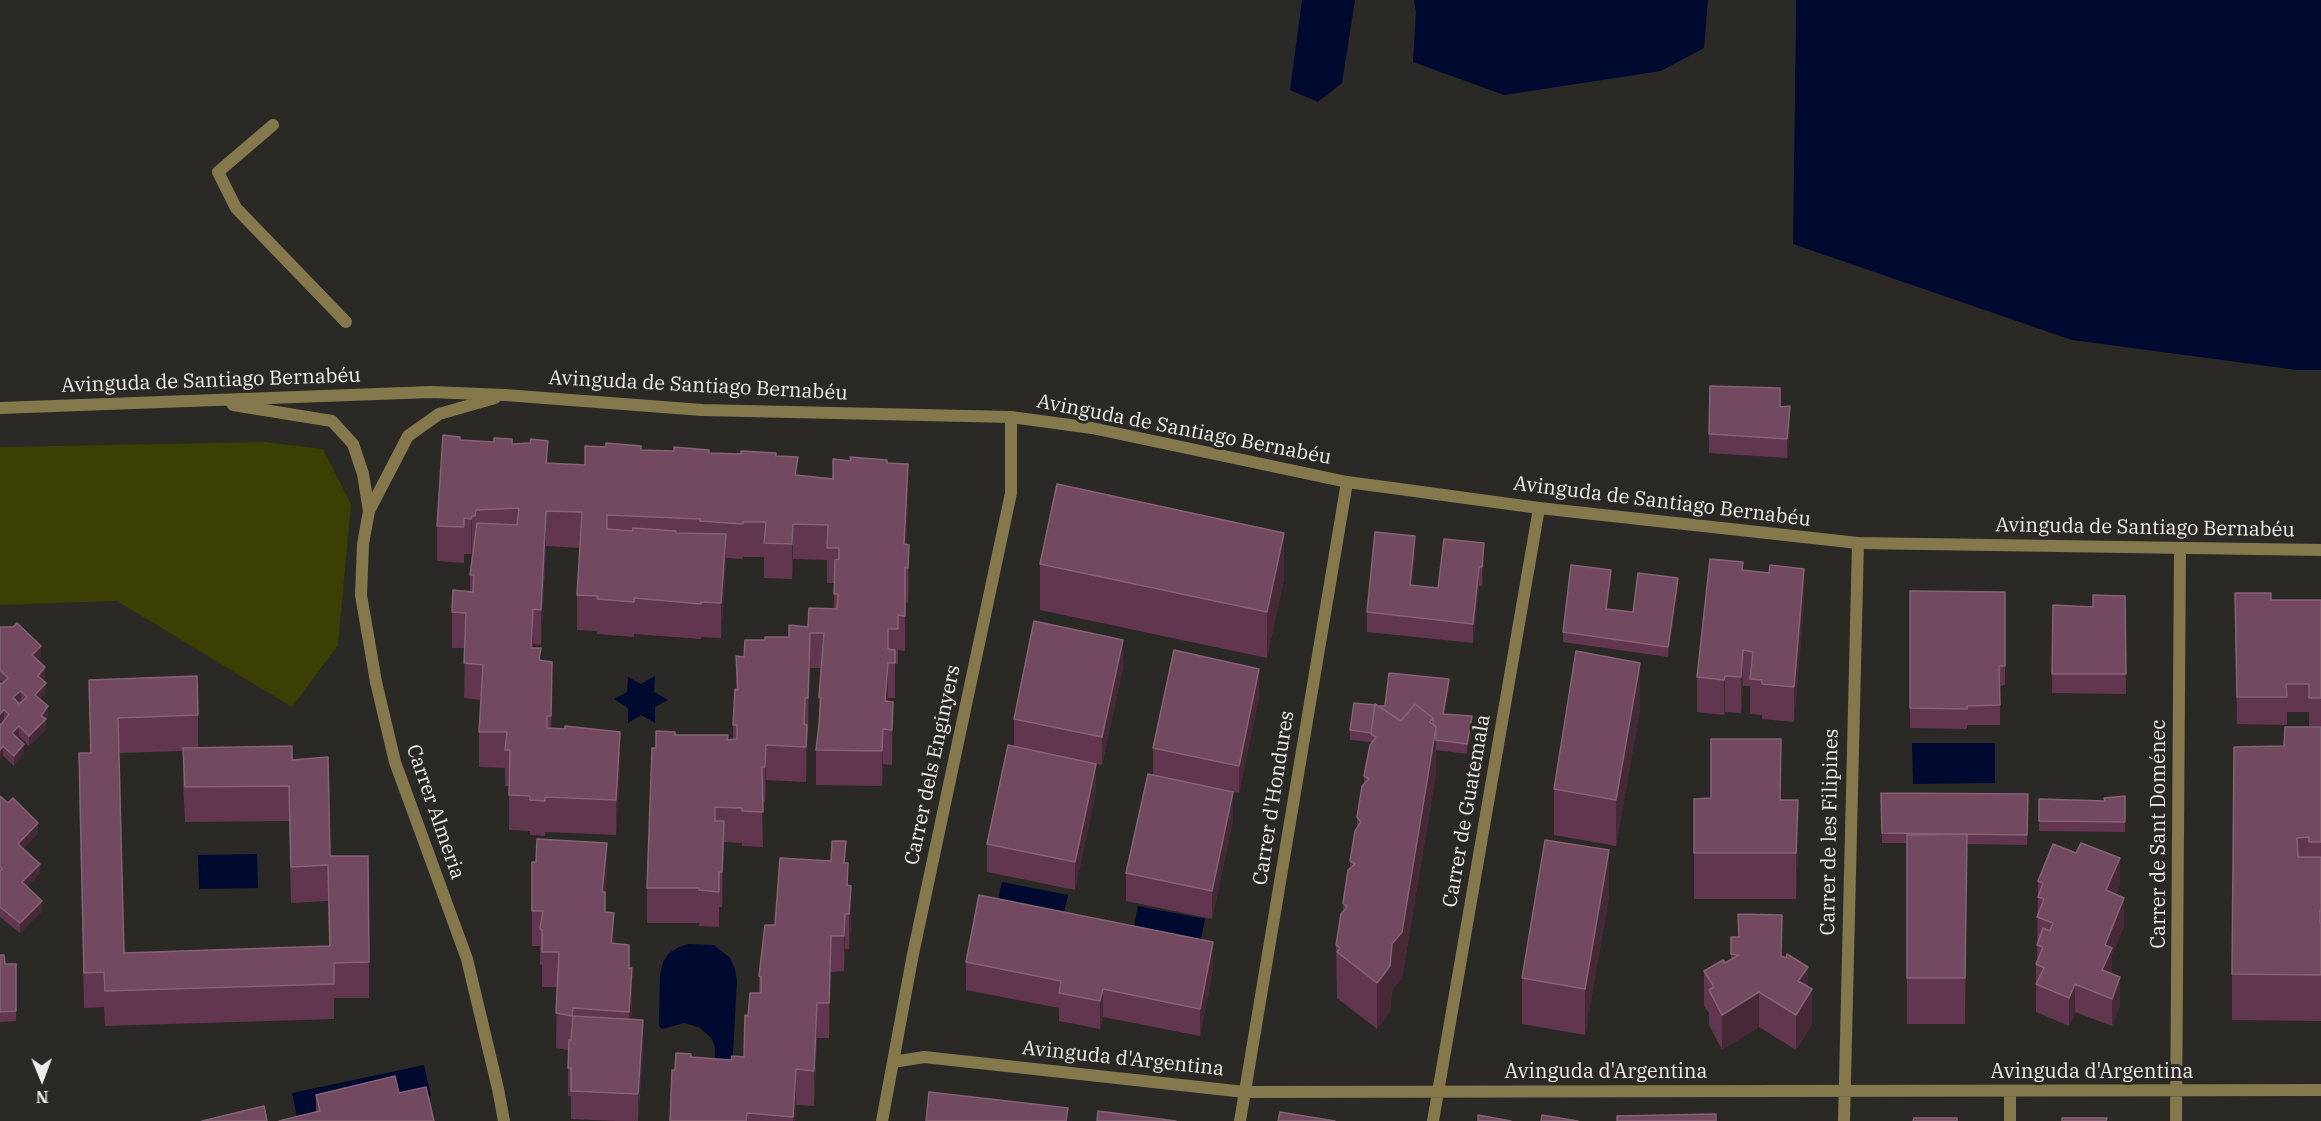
<!DOCTYPE html>
<meta charset="utf-8">
<style>
body{margin:0}
#map{position:relative;width:2321px;height:1121px;overflow:hidden;background:#2a2925;font-family:"IBM Plex Serif",serif}
canvas{display:block}
.north{position:absolute;left:12px;top:1049px;width:60px;height:60px;-webkit-text-stroke:4px #2a2925;paint-order:stroke;rotate:179deg;font-size:16px;font-weight:700;line-height:24px;text-align:center;color:#eeedeb}
.north::after{content:'';display:block;margin:auto;width:21px;height:27px;background:#eeedeb;clip-path:polygon(50% 0,100% 100%,50% 72%,0 100%)}
</style>
<div id="map">
<canvas width="2321" height="1121"></canvas>
<div class="north">N</div>
</div>
<script>
const context = document.querySelector('canvas').getContext('2d');
context.lineJoin = 'round';
function paint(path, color) {
  context.fillStyle = color;
  context.fill(path, 'evenodd');
}
function poly(rows) {
  const path = new Path2D();
  for (const r of rows) {
    path.moveTo(r[0], r[1]);
    for (let i = 2; i < r.length; i += 2) path.lineTo(r[i], r[i + 1]);
  }
  return path;
}
function strokePath(path, color, width, dash) {
  context.strokeStyle = color;
  context.lineWidth = width;
  context.lineCap = dash ? 'butt' : 'round';
  context.setLineDash(dash || []);
  context.stroke(path);
}
function label(font, color, halo, rows, align = 'center') {
  context.font = font + ' "IBM Plex Serif",serif';
  context.lineWidth = 6;
  context.setLineDash([]);
  context.textBaseline = 'middle';
  context.strokeStyle = halo;
  context.fillStyle = color;
  for (const [text, x, y, turn = 0] of rows) {
    context.save();
    context.translate(x, y);
    context.rotate((+turn || 0) * Math.PI / 180);
    context.textAlign = isNaN(turn) ? turn : align;
    if (halo) context.strokeText(text, 0, 0);
    context.fillText(text, 0, 0);
    context.restore();
  }
}
paint(poly([
 [265,442,323,449,351,504,338,645,292,707,117,601,0,605,0,447]
]), '#3b3f01');
paint(poly([
 [1302,0,1355,0,1342,83,1318,102,1290,90],
 [1414,0,1708,0,1704,48,1661,71,1504,95,1413,62,1416,12],
 [1796,0,2321,0,2321,370,2297,370,2072,340,1793,244],
 [655,676,654,692,668,700,655,707,655,723,641,715,628,723,628,708,614,699,627,692,628,677,641,684],
 [1912,743,1995,743,1995,783,1913,784],
 [257,854,258,888,199,889,198,855],
 [1002,882,1068,895,1062,921,996,908],
 [1138,906,1205,919,1199,950,1132,937],
 [688,944,714,945,730,958,735,969,737,980,732,1070,715,1069,715,1048,712,1039,699,1027,684,1023,662,1029,659,1026,660,975,663,962,669,953,679,947],
 [424,1065,431,1096,397,1104,297,1118,292,1093]
]), '#00092f');
paint(poly([
 [1793,0,1796,0,1793,221,1790,222]
]), '#2a2925');
strokePath(poly([
 [273,125,218,172,236,208,346,322]
]), '#84784c', 12);
strokePath(poly([
 [893,1062,924,1057,1245,1092,2321,1090],
 [882,1121,913,954,1011,493,1011,417],
 [1240,1121,1347,482],
 [1433,1121,1539,508],
 [1844,1121,1858,543],
 [2010,1121,2010,1092],
 [2176,1121,2180,548]
]), '#84784c', 12);
strokePath(poly([
 [495,398,439,414,408,436,369,511,363,544,361,595,376,682,395,762,467,959,498,1089,504,1121],
 [233,405,332,421,353,444,363,474,369,511],
 [0,408,431,392,505,395,702,410,1011,417,1092,428,1347,482,1385,487,1539,508,1858,543,2321,550]
]), '#84784c', 12);
paint(poly([
 [1780,407,1790,426,1787,458,1709,453,1709,434],
 [460,440,512,444,548,463,585,465,641,450,776,456,798,475,833,478,850,461,850,457,887,463,908,500,906,544,909,580,908,603,905,602,905,651,898,650,898,664,895,664,895,698,888,698,888,702,893,702,892,765,883,764,882,786,816,785,816,750,819,731,819,697,821,668,810,668,806,782,766,780,765,802,762,802,763,847,742,846,742,843,724,842,722,907,719,907,719,927,699,926,699,923,647,923,647,888,656,748,675,735,733,739,733,725,736,690,736,656,744,657,765,640,789,637,808,627,834,609,834,583,827,583,827,560,793,559,792,579,764,578,764,557,743,557,743,559,726,558,721,638,701,637,701,639,634,634,634,637,597,634,597,631,577,630,577,595,580,548,546,546,541,645,533,644,533,648,541,661,552,697,551,728,620,767,616,835,545,832,545,836,530,835,530,831,509,830,509,786,505,786,505,768,479,767,479,732,481,700,464,698,465,648,452,648,452,612,470,591,470,575,473,551,472,551,471,554,464,554,464,563,437,561,437,526],
 [1415,556,1412,585,1438,588,1484,563,1482,586,1479,586,1473,643,1367,632,1367,612],
 [1040,564,1284,579,1267,658,1040,610],
 [1743,570,1804,604,1794,722,1762,719,1762,715,1750,714,1750,686,1743,686,1741,713,1725,712,1724,715,1697,712,1697,677],
 [1611,580,1607,609,1633,612,1678,588,1668,657,1563,642,1563,632],
 [1910,591,2005,592,2005,685,2000,686,2000,725,1967,725,1967,729,1910,728],
 [2235,593,2271,600,2321,600,2321,726,2309,726,2309,712,2287,712,2287,725,2237,724],
 [2125,596,2126,694,2052,693,2053,605,2093,607],
 [0,627,41,656,37,660,45,677,43,680,46,693,40,699,48,716,46,720,46,729,29,746,19,736,17,738,24,754,14,766,3,756,1,725,4,720,0,724,2,684,3,683,0,680],
 [1123,667,1102,765,1096,764,1096,791,1075,890,987,872,987,844,1014,746,1014,719],
 [89,680,198,715,198,748,292,760,369,962,369,998,334,998,334,1019,302,1020,105,1026,104,1007,84,1008,79,788,79,753,90,753],
 [183,751,183,783,185,822,289,821,291,903,328,901,329,946,124,953,119,753],
 [1449,689,1444,714,1472,726,1467,754,1436,750,1436,773,1402,978,1392,990,1390,1012,1377,1029,1337,998,1336,945,1343,911,1343,903,1350,868,1350,861,1357,828,1357,817,1364,785,1364,776,1371,743,1371,742,1350,740,1350,730,1378,706,1385,706],
 [1259,697,1239,793,1233,792,1233,820,1212,919,1126,901,1126,873,1153,775,1153,748],
 [1640,709,1616,846,1554,835,1554,789],
 [2321,727,2321,1021,2232,1020,2232,974,2284,746],
 [1881,793,2028,794,2027,845,1967,844,1965,1024,1907,1024,1907,843,1882,843],
 [0,796,38,833,23,849,40,873,27,887,42,911,20,933,0,917],
 [2125,796,2125,832,2039,831,2039,799,2104,801,2104,798],
 [1694,799,1780,800,1798,846,1796,899,1694,899],
 [532,862,607,878,605,898,605,912,614,944,629,968,632,1003,631,1019,643,1048,638,1121,615,1121,571,1119,571,1096,568,1096,568,1050,556,1048,557,987,542,987,542,965,540,964,540,946,532,946],
 [846,863,851,921,849,949,845,949,844,971,831,972,829,1038,817,1038,814,1106,796,1105,795,1121,670,1121,691,1057,731,1060,744,1057,748,1016,759,993,759,976,775,925],
 [2038,881,2120,885,2116,894,2124,926,2112,955,2112,974,2120,1005,2112,1026,2075,1012,2069,1026,2036,1012,2036,964,2037,961],
 [1609,896,1585,1035,1522,1024,1522,978],
 [1731,937,1782,956,1808,987,1812,1024,1796,1050,1759,1027,1722,1050,1709,1025,1709,1013,1704,1006,1704,971,1731,960],
 [0,955,5,964,16,964,16,1021,0,1022],
 [966,962,1213,969,1200,1036,1103,1017,1100,1029,1059,1021,1059,1008,966,990],
 [399,1093,316,1112,316,1095]
]), '#62364e');
paint(poly([
 [1790,406,1790,426,1787,458,1787,439],
 [548,441,548,476,546,463],
 [798,457,798,492,795,475],
 [908,464,908,500,904,579,904,544],
 [546,511,546,546,541,645,541,610],
 [472,516,472,551,471,554,471,519],
 [793,524,793,559,792,579,792,544],
 [1284,533,1284,579,1267,658,1267,612],
 [726,534,726,569,721,638,721,603],
 [1415,536,1415,556,1410,604,1410,585],
 [1484,543,1484,563,1482,586,1482,567],
 [909,545,909,580,908,603,908,568],
 [1479,567,1479,586,1473,643,1473,624],
 [1804,569,1804,604,1794,722,1794,687],
 [1611,570,1611,580,1606,618,1606,609],
 [1678,578,1678,588,1668,657,1668,647],
 [533,609,533,644,531,683,531,648],
 [888,629,888,698,886,729,885,701],
 [810,633,810,668,808,733,808,698],
 [1123,640,1123,667,1102,765,1102,737],
 [41,646,41,656,32,665,32,655],
 [1743,650,1743,686,1741,713,1741,677],
 [552,662,552,697,551,751,551,716],
 [1640,663,1640,709,1616,846,1616,800],
 [45,667,45,677,38,686,38,676],
 [1259,669,1259,697,1239,793,1239,766],
 [1725,676,1725,712,1724,715,1724,680],
 [1449,679,1449,689,1443,724,1443,714],
 [46,683,46,693,35,705,35,695],
 [21,691,21,701,13,707,13,697],
 [893,702,893,737,892,765,892,730],
 [48,706,48,716,46,720,46,729,29,746,29,736,41,716],
 [4,710,4,720,0,724,0,714],
 [1472,716,1472,726,1467,754,1467,744],
 [1433,718,1436,727,1436,773,1402,978,1392,990,1390,1012,1377,1029,1377,983,1430,722],
 [807,725,807,760,806,782,806,747],
 [19,726,19,736,12,743,12,733],
 [883,729,883,764,882,786,882,751],
 [620,732,620,767,616,835,616,800],
 [24,744,24,754,14,766,14,756],
 [766,745,766,780,765,802,765,767],
 [3,746,3,756,0,760,0,750],
 [1096,764,1096,791,1075,890,1075,862],
 [1233,792,1233,820,1212,919,1212,891],
 [1798,800,1798,846,1796,899,1796,853],
 [724,821,724,856,722,907,722,872],
 [38,823,38,833,18,854,18,844],
 [1967,834,1967,880,1965,1024,1965,978],
 [607,843,607,878,605,898,602,892],
 [1609,850,1609,896,1585,1035,1585,989],
 [2120,858,2120,885,2106,918,2106,890],
 [40,864,40,873,22,892,22,882],
 [851,886,851,921,849,949,849,914],
 [2124,898,2124,926,2112,955,2112,976,2102,970,2105,945],
 [42,901,42,911,20,933,20,923],
 [614,913,614,948,611,943],
 [845,914,845,949,844,971,844,936],
 [831,936,831,972,829,1038,829,1003],
 [1213,942,1213,969,1200,1036,1200,1009],
 [1808,967,1808,996,1812,989,1812,1024,1796,1050,1796,1015,1798,981],
 [632,968,632,1003,629,1047,629,1012],
 [2120,977,2120,1005,2112,1026,2112,999],
 [2075,984,2075,1012,2069,1026,2069,998],
 [1103,989,1103,1017,1100,1029,1100,1001],
 [1759,992,1759,1027,1722,1050,1722,1015],
 [817,1003,817,1038,814,1106,814,1071],
 [643,1020,643,1048,638,1121,638,1094],
 [796,1069,796,1105,795,1121,793,1121]
]), '#462836');
const building = poly([
 [1710,386,1780,388,1780,407,1790,406,1787,439,1709,434,1710,386],
 [443,435,460,437,460,440,494,442,494,438,512,439,512,444,530,443,531,439,548,441,546,463,585,465,585,446,606,447,606,443,641,446,641,450,674,451,674,447,709,450,709,453,741,454,741,451,776,453,776,456,798,457,795,475,833,479,833,459,851,461,850,457,887,460,887,463,908,464,904,544,909,545,908,568,905,567,905,616,898,615,898,629,888,629,888,649,895,650,895,663,888,663,885,701,893,702,892,730,883,729,882,751,816,750,819,724,821,698,819,697,824,633,810,633,808,698,805,698,804,724,807,725,806,747,766,745,765,767,762,767,763,812,742,811,742,808,715,807,715,821,724,821,722,872,719,872,719,892,699,890,699,888,647,888,652,748,656,748,656,731,675,732,675,735,728,735,727,740,737,739,737,725,733,725,735,689,738,690,736,656,744,657,745,640,765,640,765,637,789,637,789,625,808,627,809,608,837,609,838,594,834,594,835,560,839,559,839,548,827,548,828,525,793,524,792,544,764,543,766,522,743,522,743,524,700,521,700,519,607,515,607,529,632,531,633,528,676,531,676,533,726,534,721,603,701,602,701,604,634,598,634,602,597,599,598,596,577,595,582,512,546,511,541,610,533,609,531,648,541,648,539,660,552,662,551,716,547,716,547,728,565,729,565,726,620,732,616,800,545,797,545,801,530,800,530,796,509,795,510,750,505,750,507,732,479,732,483,665,464,663,466,613,452,612,453,590,473,592,474,575,470,575,477,523,517,525,519,508,476,510,475,516,472,516,471,519,464,518,464,527,437,526,443,435],
 [1057,484,1284,533,1267,612,1040,564,1057,484],
 [1375,532,1415,536,1410,585,1438,588,1444,539,1484,543,1482,567,1479,567,1473,624,1367,612,1375,532],
 [1710,559,1743,562,1742,570,1769,573,1770,565,1804,569,1794,687,1762,684,1762,680,1750,679,1753,652,1743,650,1741,677,1725,676,1724,680,1697,677,1710,559],
 [1571,565,1611,570,1606,609,1633,612,1638,573,1678,578,1668,647,1563,632,1571,565],
 [1910,591,2005,592,2005,666,1999,666,2000,705,1967,706,1967,709,1910,708,1910,591],
 [2235,593,2271,593,2271,600,2321,600,2321,698,2309,698,2309,684,2286,684,2287,697,2237,697,2235,593],
 [2093,595,2125,596,2126,674,2052,674,2053,605,2093,607,2093,595],
 [1034,621,1123,640,1102,737,1014,719,1034,621],
 [17,623,41,646,32,655,45,667,38,676,46,683,35,695,48,706,41,716,46,719,29,736,19,726,12,733,24,744,14,756,3,746,0,750,0,724,1,725,9,714,4,710,0,714,0,683,2,684,8,678,0,670,0,627,13,627,17,623],
 [21,691,27,697,19,704,13,697,21,691],
 [1174,650,1259,669,1239,766,1153,748,1174,650],
 [1576,651,1640,663,1616,800,1554,789,1576,651],
 [1389,673,1449,679,1443,714,1472,716,1467,744,1436,740,1436,727,1433,724,1433,718,1415,704,1401,721,1378,706,1385,706,1389,673],
 [197,676,198,715,118,718,124,953,330,946,328,865,291,867,289,786,185,787,183,748,292,746,292,760,328,757,330,856,368,856,369,962,334,963,334,984,105,991,104,972,84,973,79,753,91,753,89,680,197,676],
 [1354,703,1375,705,1371,733,1350,730,1354,703],
 [1375,704,1401,721,1415,704,1433,718,1430,722,1436,727,1402,932,1392,944,1390,966,1377,983,1337,952,1340,948,1336,945,1341,914,1347,907,1343,903,1348,870,1355,864,1350,861,1355,831,1361,822,1357,817,1362,786,1369,779,1364,776,1370,745,1376,737,1371,734,1375,704],
 [2285,727,2321,727,2321,842,2309,842,2309,837,2297,838,2298,857,2321,857,2321,911,2320,911,2320,923,2321,923,2321,975,2232,974,2234,747,2284,746,2285,727],
 [1711,739,1781,739,1780,800,1798,800,1796,853,1694,853,1694,799,1711,798,1711,739],
 [1008,745,1096,764,1075,862,987,844,1008,745],
 [1148,774,1233,792,1212,891,1126,873,1148,774],
 [1881,793,2028,794,2027,835,1882,833,1881,793],
 [0,796,8,803,13,798,38,823,18,844,40,864,22,882,42,901,20,923,0,907,0,871,2,869,0,866,0,796],
 [2125,796,2125,822,2039,821,2039,799,2105,801,2104,798,2125,796],
 [1967,834,1965,978,1907,978,1907,835,1967,834],
 [537,839,607,843,602,892,605,892,605,912,614,913,611,943,629,945,629,968,632,968,629,1012,573,1008,572,1016,556,1013,559,952,542,952,542,930,540,929,543,911,532,911,532,862,536,862,537,839],
 [1545,840,1609,850,1585,989,1522,978,1545,840],
 [832,841,846,841,844,863,848,863,847,885,851,886,849,914,845,914,844,936,831,936,829,1003,817,1003,814,1071,796,1069,793,1117,747,1113,746,1121,670,1121,672,1070,675,1070,676,1053,691,1054,691,1057,731,1060,732,1056,744,1057,745,1015,748,1016,750,993,761,993,761,977,759,976,765,925,775,925,780,858,831,861,832,841],
 [2081,843,2120,858,2106,890,2124,898,2105,945,2112,948,2102,970,2120,977,2112,999,2075,984,2069,998,2036,984,2044,968,2036,964,2043,947,2037,945,2043,928,2050,931,2053,923,2037,917,2044,899,2038,897,2043,883,2038,881,2053,844,2076,853,2081,843],
 [979,895,1213,942,1200,1009,1103,989,1100,1001,1059,993,1061,981,966,962,979,895],
 [1738,914,1782,915,1781,956,1786,958,1787,954,1808,967,1798,981,1812,989,1796,1015,1759,992,1722,1015,1709,990,1714,987,1704,971,1723,960,1725,963,1739,955,1731,954,1731,937,1739,937,1738,914],
 [0,955,4,955,5,964,16,964,16,1011,0,1012,0,955],
 [573,1016,643,1020,638,1094,571,1091,571,1068,568,1068,569,1040,571,1040,573,1016],
 [395,1076,399,1093,426,1087,434,1121,279,1121,320,1111,316,1095,395,1076],
 [929,1092,1068,1108,1066,1121,926,1121,929,1092],
 [264,1106,267,1121,202,1121,264,1106],
 [1098,1111,1176,1121,1097,1121,1098,1111],
 [1280,1112,1335,1121,1278,1121,1280,1112],
 [1716,1114,1716,1121,1617,1121,1617,1116,1716,1114],
 [1478,1115,1511,1121,1478,1121,1478,1115],
 [1542,1115,1578,1121,1541,1121,1542,1115],
 [1914,1118,1957,1118,1957,1121,1913,1121,1914,1118],
 [2062,1118,2107,1118,2106,1121,2062,1121,2062,1118]
]);
paint(building, '#72495f');
strokePath(building, '#856375', 1.5);
label('20px', '#eeedeb', '#2a2925', [
 ["Avinguda de Santiago Bernabéu",211,381,-2],
 ["Avinguda de Santiago Bernabéu",698,386,3],
 ["Avinguda de Santiago Bernabéu",1184,430,11],
 ["Avinguda de Santiago Bernabéu",1662,502,7],
 ["Avinguda de Santiago Bernabéu",2145,528,1],
 ["Carrer dels Enginyers",933,765,-78],
 ["Carrer d'Hondures",1274,798,-81],
 ["Carrer de Guatemala",1467,811,-80],
 ["Carrer Almeria",435,812,71],
 ["Carrer de les Filipines",1830,832,-89],
 ["Carrer de Sant Doménec",2159,834,-90],
 ["Avinguda d'Argentina",1123,1059,6],
 ["Avinguda d'Argentina",1606,1072],
 ["Avinguda d'Argentina",2092,1072]
]);
</script>
